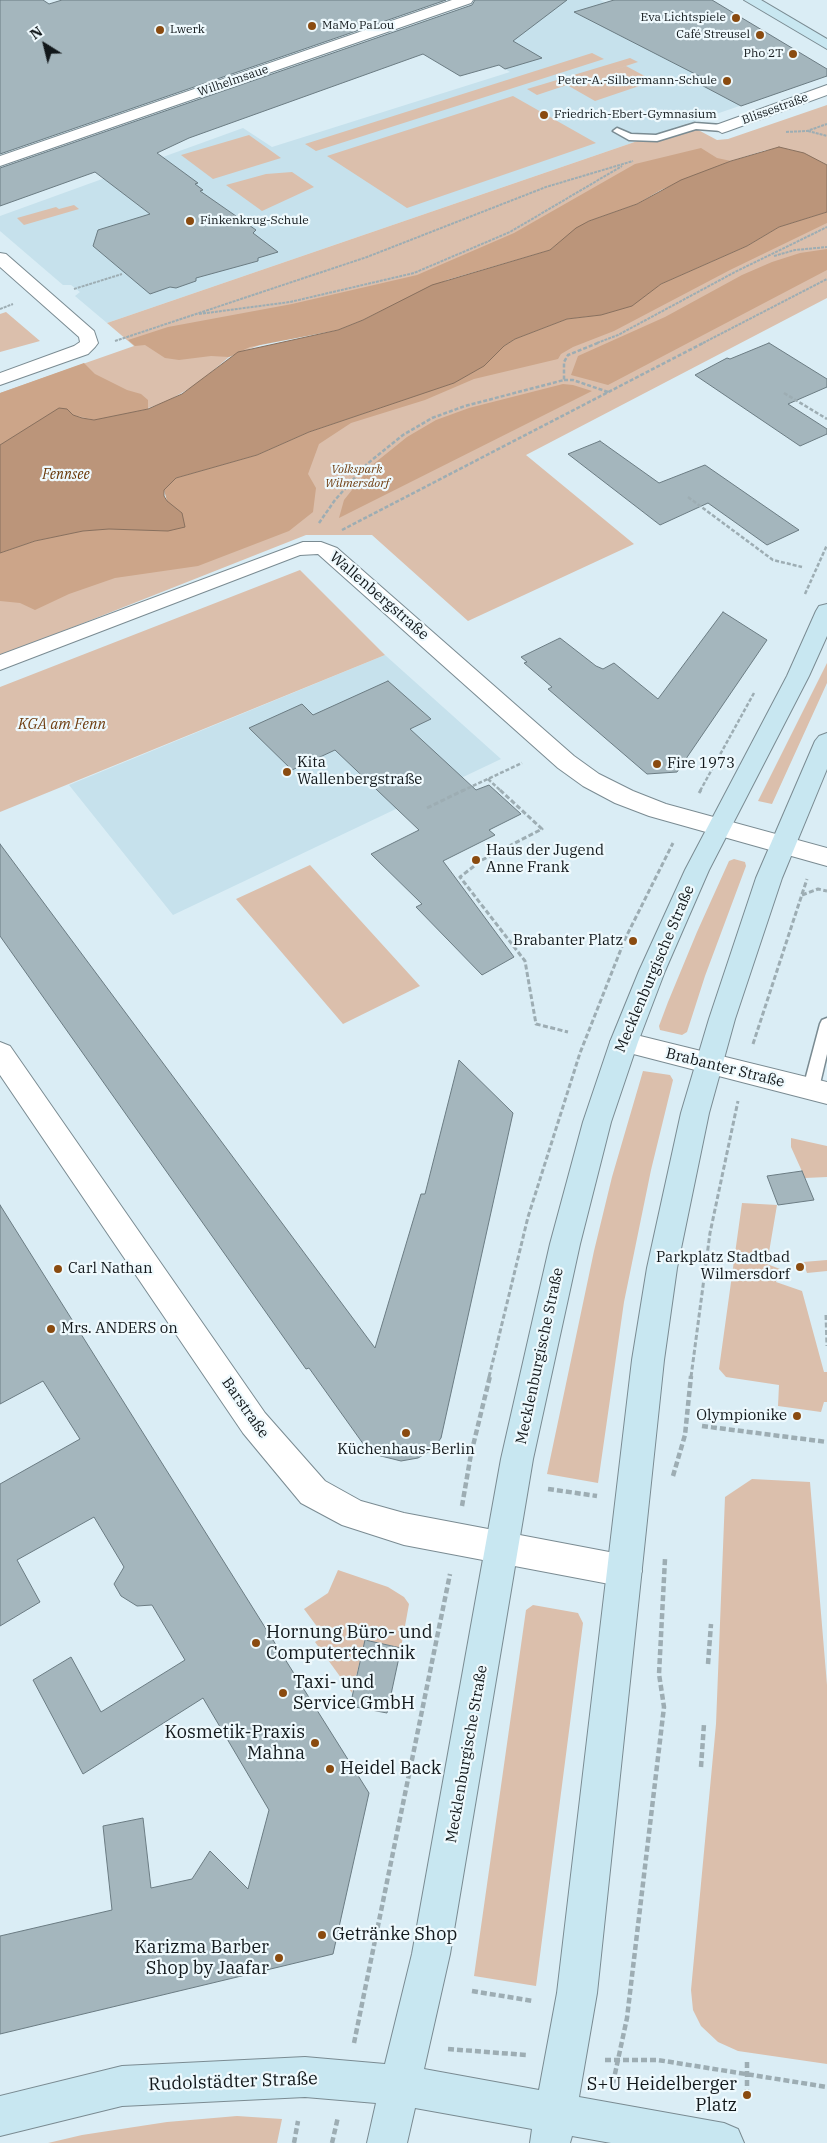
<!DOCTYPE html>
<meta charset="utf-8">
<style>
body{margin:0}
#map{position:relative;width:827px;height:2143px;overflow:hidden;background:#daedf5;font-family:"IBM Plex Serif",serif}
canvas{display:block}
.north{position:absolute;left:20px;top:20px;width:50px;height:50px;-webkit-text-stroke:4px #eef9fd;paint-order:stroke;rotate:324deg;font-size:14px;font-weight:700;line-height:20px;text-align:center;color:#12181b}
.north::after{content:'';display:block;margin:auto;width:18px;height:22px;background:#12181b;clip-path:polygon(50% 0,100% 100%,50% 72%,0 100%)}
</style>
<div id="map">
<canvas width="827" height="2143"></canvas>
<div class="north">N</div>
</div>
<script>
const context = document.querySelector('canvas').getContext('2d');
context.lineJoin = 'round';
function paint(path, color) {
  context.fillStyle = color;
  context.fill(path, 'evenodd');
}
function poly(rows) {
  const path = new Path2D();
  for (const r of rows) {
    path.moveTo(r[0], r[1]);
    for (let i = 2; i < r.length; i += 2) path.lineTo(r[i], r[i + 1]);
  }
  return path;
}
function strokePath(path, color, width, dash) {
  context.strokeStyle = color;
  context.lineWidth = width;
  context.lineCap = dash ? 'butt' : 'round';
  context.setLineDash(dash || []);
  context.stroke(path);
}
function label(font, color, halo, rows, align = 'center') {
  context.font = font + ' "IBM Plex Serif",serif';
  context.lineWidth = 4.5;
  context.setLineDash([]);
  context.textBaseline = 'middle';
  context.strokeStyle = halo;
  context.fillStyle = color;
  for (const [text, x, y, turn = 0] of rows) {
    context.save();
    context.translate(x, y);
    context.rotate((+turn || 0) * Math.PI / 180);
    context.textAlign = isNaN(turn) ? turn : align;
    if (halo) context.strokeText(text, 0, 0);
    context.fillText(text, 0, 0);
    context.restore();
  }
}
paint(poly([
 [512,0,600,0,789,89,107,323,75,296,80,292,71,285,63,285,0,231,0,216,243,128,272,147,510,72,505,69],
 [385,655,501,759,173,915,69,785]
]), '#c6e1ec');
paint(poly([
 [592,53,604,59,316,151,305,144],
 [630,58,638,62,589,78,626,66,654,81,595,101,567,85,537,95,527,89],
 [513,96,596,143,407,208,327,156],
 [827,105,827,165,789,149,766,150,731,161,229,357,197,384,166,402,130,414,0,445,0,393,134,346,107,323,687,124,717,140,728,139],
 [249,135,281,158,213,179,181,155],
 [292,172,314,187,262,211,226,185,266,174],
 [74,205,79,209,24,225,17,218,56,207,59,209],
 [827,212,827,298,526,455,634,544,468,621,372,535,306,535,0,656,0,553,167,501],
 [6,312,40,341,0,352,0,314],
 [300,570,385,655,0,812,0,687],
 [827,663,827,683,772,804,758,801],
 [734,859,745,862,746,866,705,976,687,1032,682,1035,660,1030,659,1026,668,1002,697,932,729,861],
 [310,865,420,986,343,1024,236,899],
 [643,1071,670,1075,673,1080,651,1170,624,1302,598,1483,547,1474,594,1251,612,1177],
 [791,1138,827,1146,827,1177,805,1178,791,1147],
 [742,1203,777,1205,767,1264,780,1269,776,1282,802,1291,824,1372,827,1372,827,1402,824,1402,821,1412,778,1406,779,1385,726,1377,719,1369],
 [827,1260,827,1271,807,1273,803,1262],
 [752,1479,810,1482,827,1685,827,2064,738,2051,718,2042,701,2026,693,2010,691,1990,716,1724,725,1497],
 [338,1570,388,1587,404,1597,409,1604,401,1648,365,1640,352,1693,315,1642,324,1636,304,1609,328,1593],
 [533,1605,578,1613,583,1623,536,1986,474,1976,526,1610],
 [237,2116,282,2119,277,2143,48,2143,82,2135,167,2122]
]), '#dbbfac');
paint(poly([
 [701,148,717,158,731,161,661,190,637,204,589,221,550,250,447,280,363,320,338,330,250,347,229,357,211,356,179,360,165,358,145,345,135,346,128,340,168,327,292,304,417,275,514,233,635,164],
 [827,212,827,223,730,270,614,331,573,347,561,354,558,359,474,379,425,400,351,423,319,444,308,474,316,488,313,512,289,531,198,566,115,578,69,594,35,610,20,603,0,601,0,553,35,541,83,531,109,529,168,531,167,501,164,490,176,478,257,455,309,432,454,383,484,366,504,346,515,339,567,319,601,315,632,306,661,284,747,246,779,227],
 [827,249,827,270,608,385,571,375,578,356,665,317,742,275,772,262,800,253],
 [84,363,95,374,127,390,141,394,148,400,148,409,95,420,73,415,35,425,0,445,0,393],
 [563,384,573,385,592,391,339,518,344,500,371,466,407,437,436,420,469,408]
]), '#cca589');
const water = poly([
 [779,147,804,153,827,165,827,212,779,227,747,246,661,284,632,306,601,315,567,319,515,339,504,346,484,366,454,383,309,432,257,455,176,478,164,490,164,496,167,501,182,513,185,527,168,531,109,529,83,531,35,541,0,553,0,445,59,408,67,409,73,415,82,418,94,420,148,409,182,394,238,352,338,330,363,320,432,285,550,250,576,228,589,221,637,204,681,180,731,161,779,147]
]);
paint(water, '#bb957a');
strokePath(water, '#88705e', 1);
const building = poly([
 [0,0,43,0,49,4,62,0,446,0,0,154,0,0],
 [475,0,567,0,513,41,542,58,505,69,499,65,460,76,423,54,189,138,157,153,198,183,195,184,203,190,200,191,256,230,253,233,278,252,258,258,258,261,196,278,196,281,176,288,170,287,150,294,93,246,98,230,150,214,95,172,0,206,0,168,472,5,475,0],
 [614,0,712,0,827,69,827,76,741,106,690,79,699,76,574,12,614,0],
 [769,343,827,379,827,387,788,404,827,429,827,434,800,446,695,375,727,358,730,359,769,343],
 [600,441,659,483,705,465,799,530,767,545,708,503,660,525,568,454,600,441],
 [723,612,767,640,677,772,647,774,548,689,552,687,524,663,527,662,521,657,560,638,596,666,603,669,614,663,658,699,723,612],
 [388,681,431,719,410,729,476,790,489,785,521,814,489,830,495,835,443,861,514,957,482,975,416,907,422,904,371,854,419,830,335,750,292,770,249,728,302,704,313,715,388,681],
 [0,844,375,1348,421,1194,425,1194,459,1060,513,1113,441,1438,432,1450,418,1458,401,1461,377,1455,364,1445,309,1368,306,1369,0,936,0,844],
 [802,1171,814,1200,778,1205,767,1176,802,1171],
 [0,1205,369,1793,333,1954,0,2034,0,1936,112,1910,103,1826,143,1818,151,1888,192,1879,210,1851,248,1889,269,1810,203,1698,83,1774,33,1680,71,1657,101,1712,185,1660,152,1605,137,1606,121,1596,114,1584,124,1567,94,1517,17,1560,40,1602,0,1626,0,1484,80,1439,43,1381,0,1404,0,1205],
 [365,1640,401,1648,387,1713,350,1706,365,1640]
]);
paint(building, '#a4b6bd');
strokePath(building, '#6b7c83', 1);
const lane = poly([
 [695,123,722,125,726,128,722,131,696,129,657,141,629,140,613,131,617,128,631,134,656,135,695,123],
 [827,1018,827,1054,819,1088,816,1092,811,1094,806,1092,803,1088,820,1024,822,1020,827,1018]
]);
const street = poly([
 [452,0,473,0,471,3,0,166,0,156,452,0],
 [827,85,827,95,728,131,722,133,714,128,716,125,827,85],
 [0,253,6,254,94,331,98,343,95,347,88,354,0,385,0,373,74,346,80,342,79,337,0,267,0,253],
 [303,542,321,542,337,548,574,756,599,774,633,791,666,804,827,848,827,866,649,816,615,803,583,786,558,768,318,554,300,555,0,670,0,655,303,542],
 [624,1032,827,1082,827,1104,614,1049,610,1042,614,1035,624,1032],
 [0,1042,10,1046,265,1413,325,1481,361,1501,404,1513,625,1555,637,1560,642,1571,637,1582,625,1587,404,1545,342,1525,301,1503,243,1433,0,1075,0,1042]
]);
const secondary = poly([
 [744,0,761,0,827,39,827,49,744,0],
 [827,604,827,636,809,676,709,870,665,971,638,1042,611,1122,580,1244,533,1459,450,1954,424,2069,539,2090,557,1993,632,1360,647,1268,681,1113,709,1019,756,878,815,741,819,736,827,733,827,769,782,878,735,1019,709,1113,677,1268,664,1360,597,1993,579,2097,724,2123,738,2129,744,2143,611,2143,572,2136,570,2143,530,2143,532,2129,415,2108,407,2143,367,2143,376,2103,305,2097,122,2106,0,2136,0,2096,122,2066,305,2057,385,2064,412,1954,501,1459,550,1244,583,1122,610,1042,639,971,685,870,787,676,816,611,819,606,827,604]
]);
strokePath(lane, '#7a8b92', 3);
strokePath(street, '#7a8b92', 2);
strokePath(secondary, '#7a8b92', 2);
strokePath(poly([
 [808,131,827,136],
 [786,132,807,131,827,124],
 [774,256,795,250,827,247],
 [74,289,122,274],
 [0,309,13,304],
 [199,314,290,302,414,273,510,232,622,166],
 [115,341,367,257,546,187,633,161],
 [597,343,618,335,735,272,827,227],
 [703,343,827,279]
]), '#9dadb3', 2, [3, 1]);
strokePath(poly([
 [564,380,573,380,608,392],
 [784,393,827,419],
 [688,497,773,560,802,567],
 [319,523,335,500,367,464,403,435,432,418,465,406,564,380,564,362,568,355,600,342],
 [342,530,705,342],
 [805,594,827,545],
 [488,779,501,791],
 [462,791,522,763],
 [700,791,754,693]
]), '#9dadb3', 2.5, [4, 2]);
strokePath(poly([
 [500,790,542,829,482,860,460,877,525,961,536,1024,568,1032],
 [699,793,701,790],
 [427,808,464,790],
 [802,895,818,889,827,891],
 [753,1044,807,879],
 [826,1315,827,1346],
 [489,1377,528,1217,580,1053,625,939,673,843],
 [691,1377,710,1233,738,1101]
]), '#9dadb3', 3, [5, 2.5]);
strokePath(poly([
 [702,1426,827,1442],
 [673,1476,685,1435,691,1376],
 [548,1489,597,1496],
 [462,1506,471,1454,490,1376],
 [708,1664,711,1624],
 [701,1767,704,1724],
 [472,1991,533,2001],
 [354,2043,450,1574],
 [448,2049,526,2055],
 [605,2060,658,2060,827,2087],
 [747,2062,747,2095],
 [613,2083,627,2018,664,1707,659,1674,665,1559],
 [294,2143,298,2121],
 [332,2143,338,2117]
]), '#9dadb3', 4.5, [6, 3]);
paint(lane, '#fff');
paint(street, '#fff');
paint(secondary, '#c8e7f1');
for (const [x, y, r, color] of [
 [736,18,5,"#8a4b10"],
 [312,26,5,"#8a4b10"],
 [160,30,5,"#8a4b10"],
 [760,35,5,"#8a4b10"],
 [793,54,5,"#8a4b10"],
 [727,81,5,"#8a4b10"],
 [544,115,5,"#8a4b10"],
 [190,221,5,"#8a4b10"],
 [657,764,5,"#8a4b10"],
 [287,772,5,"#8a4b10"],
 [476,860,5,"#8a4b10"],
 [633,941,5,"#8a4b10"],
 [800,1267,5,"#8a4b10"],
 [58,1269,5,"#8a4b10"],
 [51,1329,5,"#8a4b10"],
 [797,1416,5,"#8a4b10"],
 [406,1433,5,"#8a4b10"],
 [256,1643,5,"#8a4b10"],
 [283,1693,5,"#8a4b10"],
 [315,1743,5,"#8a4b10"],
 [330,1769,5,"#8a4b10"],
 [322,1935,5,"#8a4b10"],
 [279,1958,5,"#8a4b10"],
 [747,2095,5,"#8a4b10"]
]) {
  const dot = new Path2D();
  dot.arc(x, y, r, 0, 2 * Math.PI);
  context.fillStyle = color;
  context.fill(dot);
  strokePath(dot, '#eef9fd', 2);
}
label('12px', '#12181b', '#eef9fd', [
 ["Eva Lichtspiele",726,18],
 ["MaMo PaLou",322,26,"left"],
 ["Lwerk",170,30,"left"],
 ["Café Streusel",750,35],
 ["Pho 2T",783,54],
 ["Peter-A.-Silbermann-Schule",717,81],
 ["Friedrich-Ebert-Gymnasium",554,115,"left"],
 ["Finkenkrug-Schule",200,221,"left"]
], 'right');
label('12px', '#12181b', '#eef9fd', [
 ["Wilhelmsaue",233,81,-19],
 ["Blissestraße",775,109,-20]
]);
label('italic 12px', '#6f3d10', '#eef9fd', [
 ["Volkspark",357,470],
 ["Wilmersdorf",357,484]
]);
label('italic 14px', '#683606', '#eef9fd', [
 ["Fennsee",66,475]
]);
label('15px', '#12181b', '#eef9fd', [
 ["Wallenbergstraße",379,596,41],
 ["Mecklenburgische Straße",655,969,-67],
 ["Brabanter Straße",725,1068,14],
 ["Mecklenburgische Straße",540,1356,-78],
 ["Barstraße",245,1408,55],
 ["Mecklenburgische Straße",467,1754,-80]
]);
label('italic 15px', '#6f3d10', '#eef9fd', [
 ["KGA am Fenn",62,725]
]);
label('15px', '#12181b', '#eef9fd', [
 ["Kita",297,763],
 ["Wallenbergstraße",297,780],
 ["Fire 1973",667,764],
 ["Haus der Jugend",486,851],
 ["Anne Frank",486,868],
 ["Brabanter Platz",623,941,"right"],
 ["Parkplatz Stadtbad",790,1258,"right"],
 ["Wilmersdorf",790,1275,"right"],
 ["Carl Nathan",68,1269],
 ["Mrs. ANDERS on",61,1329],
 ["Olympionike",787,1416,"right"],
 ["Küchenhaus-Berlin",406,1450,"center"]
], 'left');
label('18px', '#12181b', '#eef9fd', [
 ["Hornung Büro- und",266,1633],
 ["Computertechnik",266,1654],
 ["Taxi- und",293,1683],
 ["Service GmbH",293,1704],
 ["Kosmetik-Praxis",305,1733,"right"],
 ["Mahna",305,1754,"right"],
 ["Heidel Back",340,1769],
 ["Getränke Shop",332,1935],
 ["Karizma Barber",269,1948,"right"],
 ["Shop by Jaafar",269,1969,"right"],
 ["S+U Heidelberger",737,2085,"right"],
 ["Platz",737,2106,"right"]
], 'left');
label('18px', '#12181b', '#eef9fd', [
 ["Rudolstädter Straße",233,2082,-2]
]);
</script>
